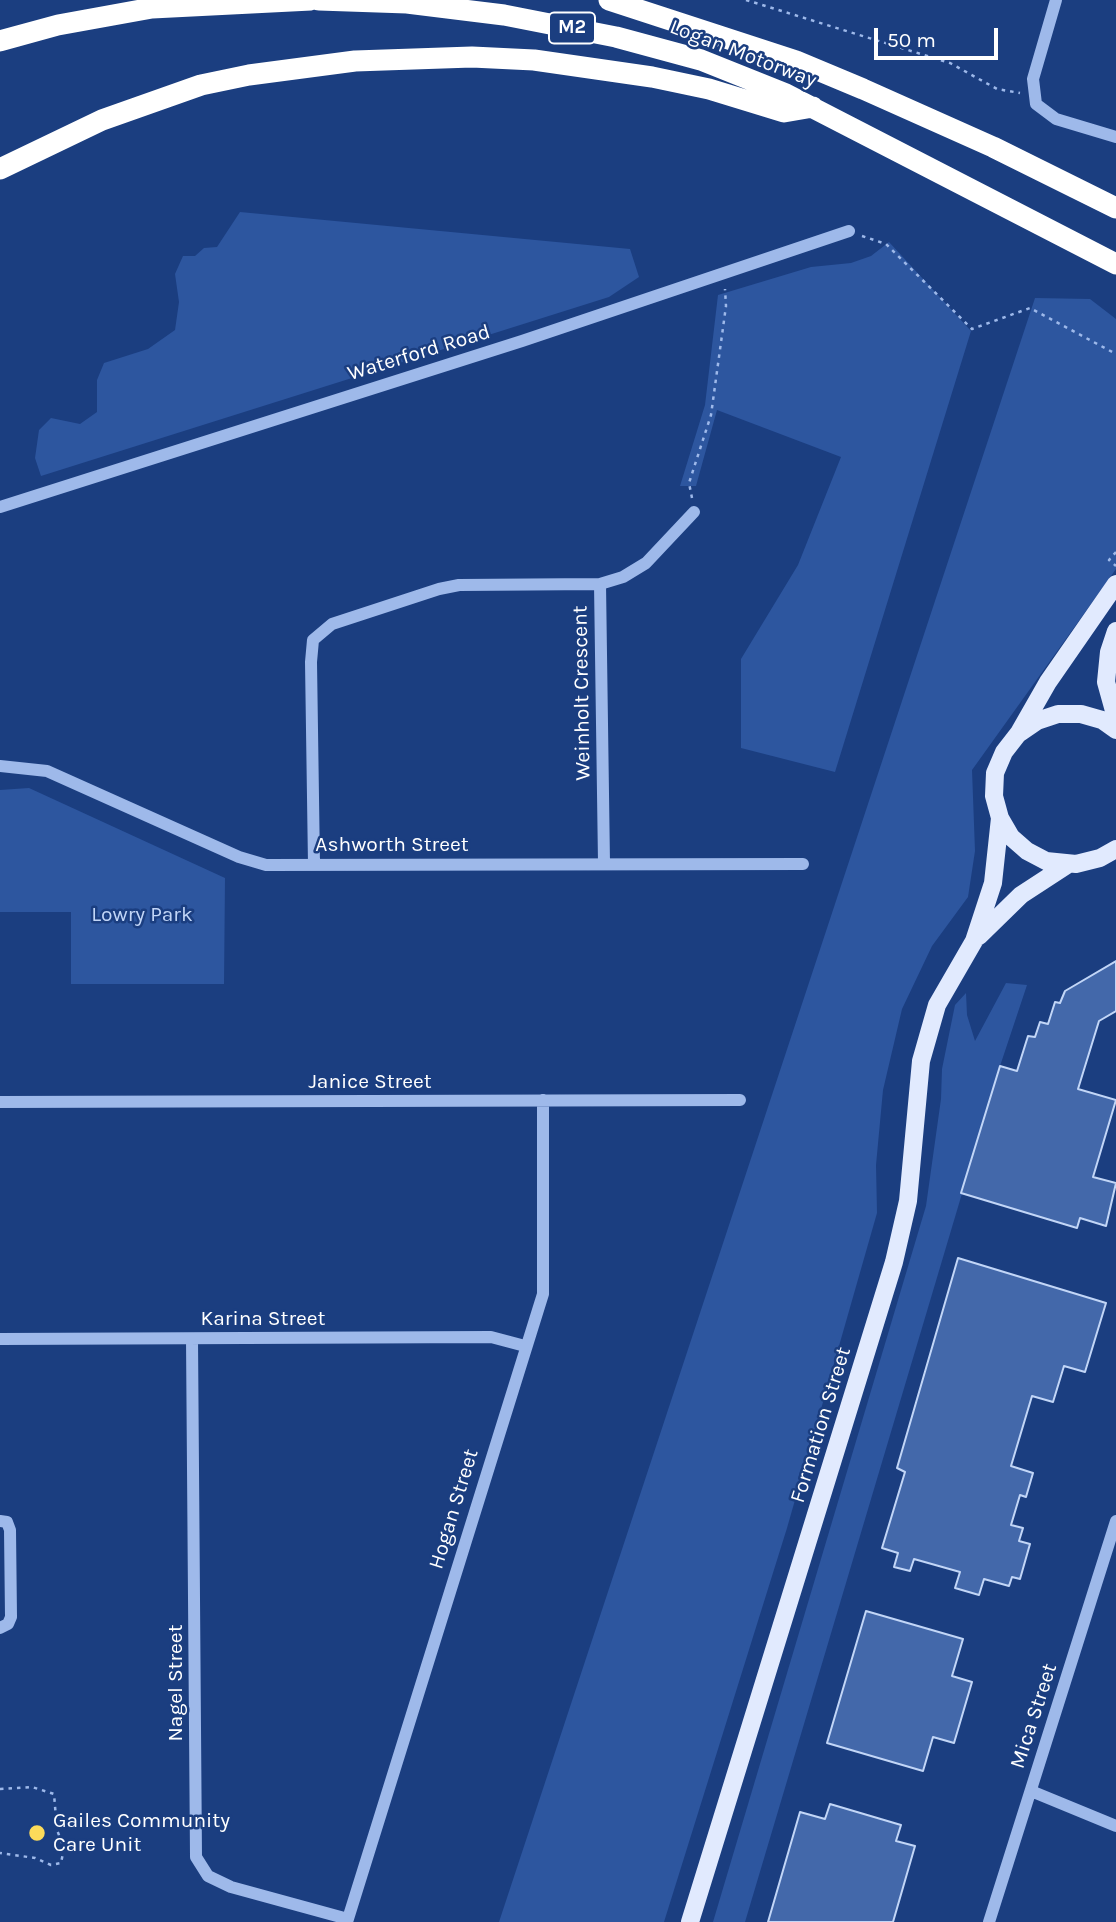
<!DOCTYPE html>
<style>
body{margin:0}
#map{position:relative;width:1116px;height:1922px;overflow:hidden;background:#1b3e80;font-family:Karla,sans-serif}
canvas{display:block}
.scale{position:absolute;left:874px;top:28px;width:124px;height:32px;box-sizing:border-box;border:4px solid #fff;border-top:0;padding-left:9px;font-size:21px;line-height:24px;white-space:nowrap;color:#fff;-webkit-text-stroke:5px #1b3e80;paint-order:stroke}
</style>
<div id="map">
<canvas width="1116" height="1922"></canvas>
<div class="scale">50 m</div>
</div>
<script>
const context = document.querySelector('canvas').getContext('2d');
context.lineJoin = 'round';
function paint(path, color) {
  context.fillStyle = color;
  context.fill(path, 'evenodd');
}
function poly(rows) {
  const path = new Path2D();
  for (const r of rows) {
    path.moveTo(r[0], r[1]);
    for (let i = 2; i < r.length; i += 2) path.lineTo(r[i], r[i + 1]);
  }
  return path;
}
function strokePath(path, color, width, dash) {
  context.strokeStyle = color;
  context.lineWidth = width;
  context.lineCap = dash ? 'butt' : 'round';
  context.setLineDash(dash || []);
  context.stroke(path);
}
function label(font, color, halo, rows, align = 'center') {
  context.font = font + ' Karla,sans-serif';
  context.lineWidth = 5;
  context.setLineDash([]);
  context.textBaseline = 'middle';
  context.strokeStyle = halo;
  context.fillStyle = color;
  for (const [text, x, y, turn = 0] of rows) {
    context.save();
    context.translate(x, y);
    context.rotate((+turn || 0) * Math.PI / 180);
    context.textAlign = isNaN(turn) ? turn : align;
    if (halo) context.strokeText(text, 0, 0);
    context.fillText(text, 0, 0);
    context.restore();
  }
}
paint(poly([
 [240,212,630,249,639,277,609,297,41,476,35,458,39,430,51,418,80,424,97,412,97,380,104,363,148,349,175,330,179,302,175,274,183,256,195,256,204,248,217,247],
 [889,242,971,331,835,772,741,748,741,659,798,565,841,457,717,410,696,486,680,486,705,405,718,295,811,267,851,263,871,256],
 [1035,298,1090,299,1116,319,1116,569,972,770,975,851,968,897,932,946,902,1009,883,1090,876,1165,877,1213,787,1528,664,1922,499,1922],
 [29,788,225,878,224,984,71,984,71,912,0,912,0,790],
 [1006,983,1027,985,1000,1066,745,1922,713,1922,926,1206,941,1099,942,1069,955,1005,966,993,967,1015,975,1041]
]), '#2d569f');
const building = poly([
 [1116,961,1116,1011,1099,1021,1078,1089,1116,1100,1093,1177,1116,1183,1106,1226,1080,1218,1077,1228,961,1193,1000,1066,1017,1071,1028,1036,1035,1037,1040,1022,1048,1024,1055,1002,1060,1003,1065,991,1116,961],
 [958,1258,1106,1303,1085,1372,1064,1366,1053,1402,1032,1396,1011,1466,1033,1473,1026,1497,1020,1495,1011,1525,1023,1528,1019,1541,1030,1544,1020,1579,1012,1577,1009,1586,984,1579,979,1595,955,1588,960,1572,914,1559,910,1571,894,1567,898,1553,882,1548,905,1472,897,1468,958,1258],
 [866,1611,963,1639,952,1676,972,1682,954,1743,933,1737,923,1771,827,1743,866,1611],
 [830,1804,901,1825,896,1841,915,1846,893,1922,768,1922,800,1812,825,1819,830,1804]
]);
paint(building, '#4368aa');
strokePath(building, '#c2d6f7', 2);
strokePath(poly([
 [746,0,950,63,997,89,1020,93],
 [862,236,886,244,972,329,1030,308,1116,354],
 [692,498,689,483,711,415,726,306,725,289],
 [1116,552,1109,560,1116,566],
 [0,1789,32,1787,54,1794,57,1830,64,1848,61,1863,51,1865,35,1858,0,1853]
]), '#9eb9ea', 2.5, [3.5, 5]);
strokePath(poly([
 [1056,0,1033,79,1036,104,1056,119,1116,137],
 [0,507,522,341,849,231],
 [600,584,604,863],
 [0,766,47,771,239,857,266,865,803,864],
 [314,865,311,662,313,640,332,624,439,589,459,585,600,584,623,577,646,563,694,512],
 [0,1102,740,1100],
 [0,1339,491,1337,525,1346],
 [192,1339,196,1857,208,1876,231,1887,348,1919],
 [0,1521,7,1522,10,1530,11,1617,8,1624,0,1628],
 [1031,1791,1116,1826],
 [347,1922,543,1294,543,1100],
 [989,1922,1116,1521]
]), '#9eb9ea', 12);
strokePath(poly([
 [1116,631,1109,652,1106,682,1116,718],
 [1116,730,1102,720,1081,714,1058,714,1037,721,1018,734,1004,752,995,773,994,796,1000,818,1011,837,1027,851,1046,861,1076,864,1100,858,1116,849],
 [1020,731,1048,682,1116,584],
 [979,936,1021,895,1067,865],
 [690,1922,894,1262,908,1201,921,1061,937,1005,974,941,993,883,1000,818]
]), '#e1eafe', 18);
strokePath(poly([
 [319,0,407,3,504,15,616,37,701,60,786,94,1116,264],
 [609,0,796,61,863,89,993,147,1116,208],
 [0,41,58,25,152,8,311,0],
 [0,169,102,120,201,85,249,75,355,61,472,57,534,60,652,77,709,89,784,112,813,107]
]), '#fff', 21);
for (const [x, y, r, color] of [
 [37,1833,9,"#fcdb5a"]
]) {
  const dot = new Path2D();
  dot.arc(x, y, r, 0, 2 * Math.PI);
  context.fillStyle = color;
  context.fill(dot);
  strokePath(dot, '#1b3e80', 2.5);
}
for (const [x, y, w] of [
 [572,28,46]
]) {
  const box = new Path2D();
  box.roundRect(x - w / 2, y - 15.5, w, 31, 5);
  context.fillStyle = '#1b3e80';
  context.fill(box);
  strokePath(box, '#fff', 2);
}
label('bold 19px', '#fff', null, [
 ["M2",572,28]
]);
label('21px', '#fff', '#1b3e80', [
 ["Logan Motorway",743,54,21],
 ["Waterford Road",419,353,-17],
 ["Weinholt Crescent",582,693,-91],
 ["Ashworth Street",392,845],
 ["Janice Street",370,1082],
 ["Karina Street",263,1319],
 ["Formation Street",821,1425,-73],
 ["Hogan Street",454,1509,-73],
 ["Nagel Street",176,1683,-90],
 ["Mica Street",1034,1716,-72]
]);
label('21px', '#c2d6f7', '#1b3e80', [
 ["Lowry Park",142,915]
]);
label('21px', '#fff', '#1b3e80', [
 ["Gailes Community",53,1821],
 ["Care Unit",53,1845]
], 'left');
</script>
